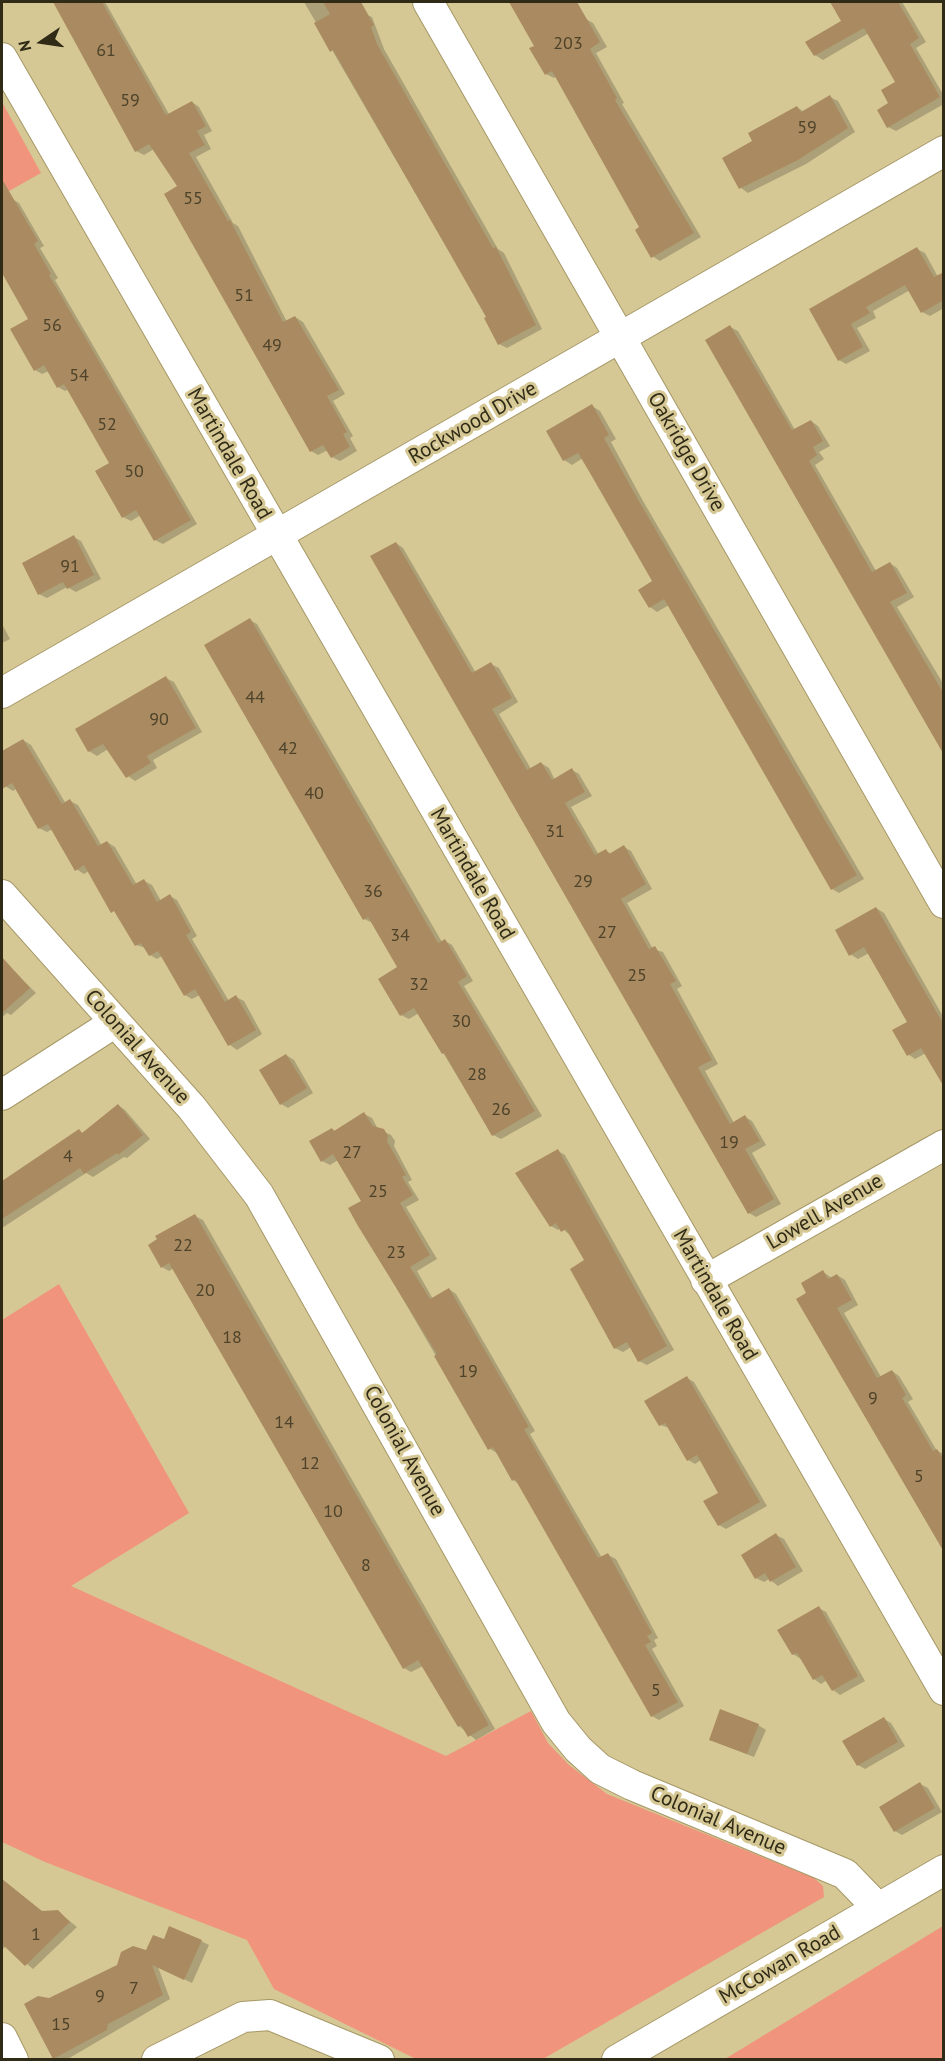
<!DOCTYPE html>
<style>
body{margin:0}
#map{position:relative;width:945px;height:2061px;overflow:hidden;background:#d6c895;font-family:"PT Sans",sans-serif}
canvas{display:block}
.frame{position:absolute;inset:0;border:3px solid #302b17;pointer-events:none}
.north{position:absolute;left:12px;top:12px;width:60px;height:60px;-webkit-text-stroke:4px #d6c895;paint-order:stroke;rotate:257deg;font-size:16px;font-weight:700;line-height:24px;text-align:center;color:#302b17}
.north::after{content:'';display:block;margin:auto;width:21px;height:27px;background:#302b17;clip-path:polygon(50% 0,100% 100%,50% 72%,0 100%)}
</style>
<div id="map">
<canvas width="945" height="2061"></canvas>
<div class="frame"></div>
<div class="north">N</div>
</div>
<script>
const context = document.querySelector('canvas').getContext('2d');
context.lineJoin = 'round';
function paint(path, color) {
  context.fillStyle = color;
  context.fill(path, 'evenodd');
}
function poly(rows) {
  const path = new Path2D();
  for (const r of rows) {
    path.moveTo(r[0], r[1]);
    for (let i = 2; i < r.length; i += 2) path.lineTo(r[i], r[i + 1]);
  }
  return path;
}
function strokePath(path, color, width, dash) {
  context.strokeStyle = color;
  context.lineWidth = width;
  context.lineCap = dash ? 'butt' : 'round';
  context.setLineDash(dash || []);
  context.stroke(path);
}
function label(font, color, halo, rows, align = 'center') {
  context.font = font + ' "PT Sans",sans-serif';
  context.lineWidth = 6;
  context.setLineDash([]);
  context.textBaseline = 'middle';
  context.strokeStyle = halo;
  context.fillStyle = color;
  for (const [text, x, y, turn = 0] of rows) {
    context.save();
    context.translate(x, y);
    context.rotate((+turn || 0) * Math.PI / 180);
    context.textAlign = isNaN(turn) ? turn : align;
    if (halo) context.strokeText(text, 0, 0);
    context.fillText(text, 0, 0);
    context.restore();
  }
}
paint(poly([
 [2,102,41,173,2,195],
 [59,1284,189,1513,71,1586,446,1756,531,1711,548,1743,569,1765,607,1794,814,1878,823,1886,824,1897,543,2059,416,2059,274,1989,247,1940,45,1862,2,1842,2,1320],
 [943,1926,943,2059,725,2059]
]), '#f0947e');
paint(poly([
 [54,2,105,2,169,114,192,102,199,107,212,131,204,135,211,149,196,157,233,223,238,226,287,322,295,317,303,322,345,394,333,401,353,436,350,438,357,451,340,461,332,457,328,450,318,455,311,451,179,187,154,149,144,155,136,151],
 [304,2,357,2,364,14,372,17,384,49,498,249,504,253,542,329,507,348,499,344,488,318],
 [511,2,562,2,575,25,586,19,593,23,607,47,596,53,624,103,622,104,701,237,660,261,652,256,641,228,557,76,554,78,546,74,536,46],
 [831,2,902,2,926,42,916,48,944,96,944,104,896,131,888,127,890,104,897,83,869,33,823,60,815,55,807,42,843,21],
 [830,97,838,101,855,132,806,164,748,193,741,188,754,142,797,107,804,112],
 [12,199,19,203,44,246,40,248,58,278,55,280,197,524,163,544,155,540,141,515,131,521,123,517,111,463,69,389,65,391,58,387,49,371,42,374,35,370,30,319,2,270,2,205],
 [917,249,925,253,938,277,944,278,944,308,930,316,922,312,910,290,873,311,876,318,857,328,870,351,846,364,839,360,811,310],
 [730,327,738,331,795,430,811,421,818,426,830,446,819,452,824,459,815,465,876,571,890,563,897,568,914,597,897,607,944,685,944,753],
 [592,406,600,411,616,439,611,442,643,501,864,879,839,893,832,889,669,605,657,612,650,607,654,582,583,458,572,465,564,460],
 [74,537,81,541,101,579,76,592,67,587,47,598,39,594],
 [396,543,403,548,476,673,491,664,499,668,518,702,499,714,531,769,541,763,549,768,555,780,572,770,579,774,592,796,571,807,599,855,606,851,612,854,624,847,631,851,652,889,627,903,653,949,663,952,682,986,677,989,718,1064,705,1071,734,1123,745,1117,752,1121,766,1145,752,1153,781,1204,756,1217,749,1213],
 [250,620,257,624,442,942,445,941,452,945,473,981,464,986,542,1116,501,1139,493,1135,419,1013,409,1019,401,1015,399,968,373,923,364,919],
 [2,624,10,639,2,643],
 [166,678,174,682,202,732,153,760,157,768,135,781,128,776,108,749,97,756,89,751,77,730],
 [23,740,31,745,66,804,70,801,78,805,102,846,107,842,115,847,137,885,144,881,152,885,161,901,170,896,177,900,197,936,192,939,229,1001,236,997,244,1001,262,1034,237,1050,230,1045,200,995,192,999,185,995,162,956,157,959,150,955,146,948,136,945,89,871,84,874,76,869,53,829,47,832,39,828,17,788,13,791,5,786,2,780,2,753],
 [876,908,884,913,944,1018,944,1084,926,1053,915,1059,908,1054,909,1022,869,953,858,959,850,954],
 [2,959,36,993,11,1015,7,1013,2,1017],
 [286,1055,294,1060,313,1093,288,1108,281,1104],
 [118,1105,125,1110,150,1139,127,1158,124,1157,93,1177,86,1173,2,1228,2,1182,79,1131,84,1134],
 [364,1114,372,1118,378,1129,391,1135,395,1141,394,1146,412,1180,408,1182,419,1200,406,1207,437,1259,417,1271,433,1299,449,1289,456,1294,535,1431,530,1434,602,1558,608,1555,616,1559,658,1638,654,1640,657,1646,652,1649,684,1706,659,1720,652,1716,519,1484,513,1480,497,1453,490,1449,350,1208,363,1201,338,1160,330,1165,322,1161,332,1129,335,1131],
 [558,1151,565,1155,674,1350,647,1365,639,1361,631,1347,623,1352,615,1348,586,1261,570,1235,561,1228,558,1230,551,1226],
 [195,1216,203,1220,495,1729,476,1740,459,1726,423,1666,411,1672,404,1668,174,1268,169,1271,162,1267],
 [823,1272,832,1278,837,1275,845,1280,858,1305,844,1313,881,1377,892,1371,899,1376,913,1399,908,1402,937,1451,944,1454,944,1552,798,1299,808,1293],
 [687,1378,694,1382,767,1506,726,1529,719,1525,720,1493,701,1460,695,1464,688,1460,670,1428,660,1425],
 [776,1535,784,1539,803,1571,778,1586,769,1579,764,1582,756,1578],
 [819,1608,826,1612,865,1681,840,1695,833,1690,827,1680,821,1684,814,1679,801,1659,793,1654],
 [884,1719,891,1723,905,1746,865,1769,858,1765],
 [758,1725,766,1730,754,1757,718,1743],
 [920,1784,928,1788,942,1812,902,1835,895,1831],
 [2,1879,43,1913,57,1911,77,1927,33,1969,6,1946,2,1950],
 [201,1941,209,1945,192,1983,158,1967,170,1999,66,2060,54,2058,49,2000,147,1952]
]), '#0003');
paint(poly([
 [53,2,102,2,166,115,192,101,206,126,197,131,205,145,189,153,228,221,230,220,283,322,295,316,339,390,327,396,347,432,343,434,350,447,331,458,323,445,310,452,164,194,177,186,149,144,135,152],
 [323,2,361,2,374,25,371,27,377,44,493,248,496,247,536,325,498,345,484,318,486,317,445,245,333,50,330,52,314,23,330,14],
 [509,2,577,2,600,42,590,49,617,98,615,100,694,233,651,258,635,230,639,227,552,71,545,75,529,48,534,46],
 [830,2,898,2,919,38,910,44,940,97,887,128,877,110,888,103,881,90,895,82,864,28,814,56,805,42,841,21],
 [830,95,848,128,798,160,739,189,722,158,752,141,748,133,797,106,801,112],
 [2,179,38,241,34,244,51,274,49,275,191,520,154,541,136,510,122,518,95,471,109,463,64,384,57,388,44,365,34,371,10,329,28,319,2,273],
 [917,247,934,277,944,272,944,300,921,313,905,285,866,307,870,313,851,324,863,347,838,361,809,309],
 [730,325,792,430,811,420,823,441,813,447,817,455,809,461,872,572,890,562,907,593,890,602,944,694,944,755,705,340],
 [592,404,609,435,604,438,636,496,857,875,831,890,664,599,649,608,638,590,652,581,590,473,578,453,563,461,546,431],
 [74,535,94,575,67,589,63,582,38,595,22,563],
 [396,542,472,673,491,662,512,698,492,709,527,770,541,762,552,780,572,768,585,792,565,803,595,855,606,849,609,854,624,845,646,884,621,899,649,949,655,946,676,981,670,984,712,1060,698,1067,730,1124,745,1115,760,1141,745,1149,774,1199,748,1214,370,556],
 [250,618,438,943,445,939,467,976,458,982,535,1111,492,1136,444,1053,442,1054,414,1008,400,1016,378,979,397,967,368,917,363,920,204,645],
 [166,676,196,728,147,756,151,763,126,778,103,744,88,752,75,729],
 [23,739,62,804,70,799,98,846,107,841,133,885,144,879,157,902,170,894,191,932,186,935,225,1002,236,995,256,1030,228,1046,195,989,184,996,158,951,149,956,141,943,135,946,114,911,111,913,84,865,75,871,48,824,38,829,12,783,2,789,2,751],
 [876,907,944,1025,944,1087,921,1048,907,1056,892,1030,907,1022,864,947,849,956,835,930],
 [2,957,30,988,2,1013],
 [286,1054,307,1088,280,1105,259,1070],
 [118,1104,143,1135,118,1155,117,1153,84,1174,80,1168,2,1219,2,1181,79,1129,82,1133],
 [364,1112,373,1126,384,1129,388,1136,387,1141,406,1175,402,1177,413,1195,400,1203,430,1255,410,1267,430,1299,449,1288,529,1427,524,1429,598,1558,608,1553,652,1633,647,1636,651,1642,645,1645,678,1702,651,1717,515,1479,512,1481,493,1447,488,1450,434,1356,437,1354,358,1226,348,1208,361,1201,333,1154,321,1162,309,1141,332,1128,334,1131],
 [558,1149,667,1346,638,1362,627,1342,614,1349,570,1269,584,1260,566,1229,561,1232,556,1223,550,1227,515,1173],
 [195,1214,489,1725,468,1737,461,1725,458,1727,418,1660,403,1669,169,1263,161,1268,148,1245,157,1239,155,1236],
 [823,1270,828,1279,837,1274,852,1300,837,1308,877,1378,892,1370,906,1395,902,1398,933,1451,937,1449,944,1460,944,1552,796,1299,806,1293,801,1283],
 [687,1376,760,1502,718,1526,703,1501,718,1493,697,1455,687,1461,665,1423,659,1426,644,1401],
 [776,1533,796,1567,770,1582,765,1573,755,1579,741,1555],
 [819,1606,858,1676,832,1691,822,1675,813,1680,797,1653,792,1655,777,1630],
 [720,1709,759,1724,747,1754,709,1740],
 [884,1717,898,1742,857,1766,842,1741],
 [920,1782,935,1808,894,1832,879,1807],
 [2,1879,42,1911,58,1910,70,1922,25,1966,2,1944],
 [169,1926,202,1940,184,1980,152,1965,163,1995,108,2024,107,2030,53,2059,24,2004,38,1996,49,1998,117,1965,121,1952,133,1946,146,1950,153,1935,164,1939]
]), '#aa8b61');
const minor = poly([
 [428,2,944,903],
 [2,58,944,1690],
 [2,693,944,151],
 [2,895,192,1108,259,1195,556,1722,578,1749,600,1769,632,1785,845,1874,878,1908],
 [2,1095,114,1023],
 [706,1280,944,1145],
 [2,2038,13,2060],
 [157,2060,243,2017,270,2015,379,2060],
 [617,2060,944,1870]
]);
strokePath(minor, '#a69867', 32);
strokePath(minor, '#fff', 30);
label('18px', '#4e432a', null, [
 ["203",568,44],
 ["61",106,51],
 ["59",130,101],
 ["59",807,128],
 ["55",193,199],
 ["51",244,296],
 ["56",52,326],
 ["49",272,346],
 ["54",79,376],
 ["52",107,425],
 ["50",134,472],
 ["91",70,567],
 ["44",255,698],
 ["90",159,720],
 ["42",288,749],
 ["40",314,794],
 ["31",555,832],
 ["29",583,882],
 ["36",373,892],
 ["27",607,933],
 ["34",400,936],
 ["25",637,976],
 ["32",419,985],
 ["30",461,1022],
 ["28",477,1075],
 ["26",501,1110],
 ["19",729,1143],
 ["27",352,1153],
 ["4",68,1157],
 ["25",378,1192],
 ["22",183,1246],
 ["23",396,1253],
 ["20",205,1291],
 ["18",232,1338],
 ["19",468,1372],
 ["9",873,1399],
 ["14",284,1423],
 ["12",310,1464],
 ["5",919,1477],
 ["10",333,1512],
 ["8",366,1566],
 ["5",656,1691],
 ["1",36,1935],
 ["7",134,1989],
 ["9",100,1997],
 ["15",61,2025]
]);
label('21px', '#302b17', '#d6c895', [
 ["Rockwood Drive",473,423,-30],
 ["Oakridge Drive",686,452,60],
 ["Martindale Road",229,454,60],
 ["Martindale Road",472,874,60],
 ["Colonial Avenue",137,1047,48],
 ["Lowell Avenue",825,1212,-30],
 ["Martindale Road",715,1295,60],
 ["Colonial Avenue",404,1451,61],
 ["Colonial Avenue",718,1821,23],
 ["McCowan Road",780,1965,-30]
]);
</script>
